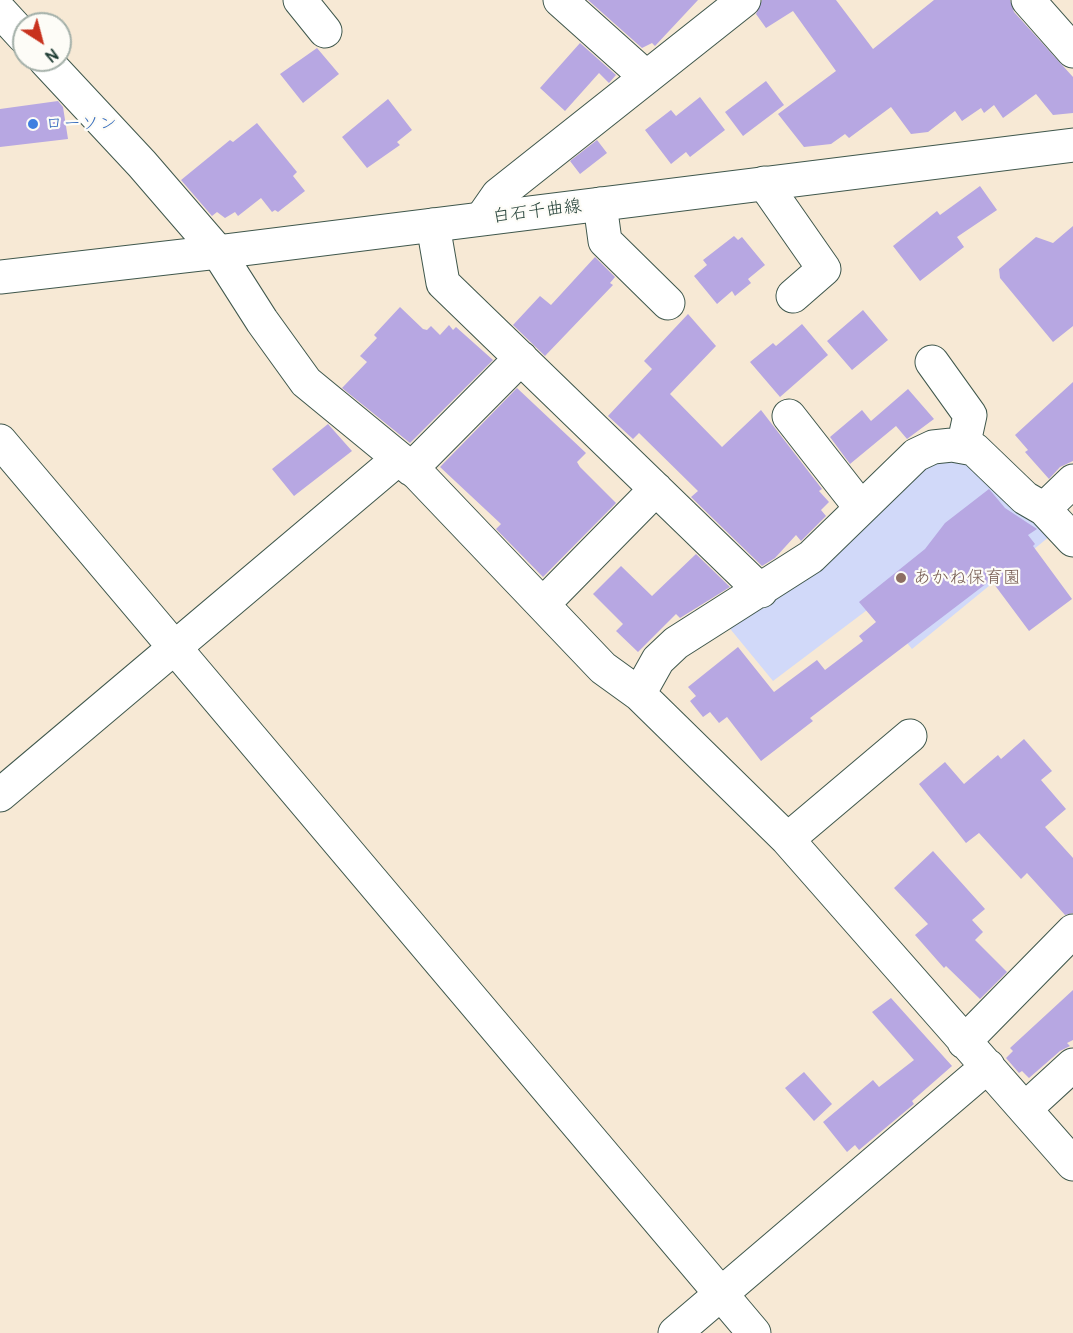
<!DOCTYPE html>
<meta charset="utf-8">
<style>
body{margin:0}
#map{position:relative;width:1073px;height:1333px;overflow:hidden;background:#f7e9d5;font-family:Pangolin,sans-serif}
canvas{display:block}
.north{position:absolute;left:12px;top:12px;width:60px;height:60px;box-sizing:border-box;background:#fdfcf7;border:2px solid #a4b0a9;border-radius:50%;rotate:144deg;font-size:16px;font-weight:700;line-height:24px;text-align:center;color:#1f3d34}
.north::after{content:'';display:block;margin:auto;width:21px;height:27px;background:#c8321e;clip-path:polygon(50% 0,100% 100%,50% 72%,0 100%)}
</style>
<div id="map">
<canvas width="1073" height="1333"></canvas>
<div class="north">N</div>
</div>
<script>
const context = document.querySelector('canvas').getContext('2d');
context.lineJoin = 'round';
function paint(path, color) {
  context.fillStyle = color;
  context.fill(path, 'evenodd');
}
function poly(rows) {
  const path = new Path2D();
  for (const r of rows) {
    path.moveTo(r[0], r[1]);
    for (let i = 2; i < r.length; i += 2) path.lineTo(r[i], r[i + 1]);
  }
  return path;
}
function strokePath(path, color, width, dash) {
  context.strokeStyle = color;
  context.lineWidth = width;
  context.lineCap = dash ? 'butt' : 'round';
  context.setLineDash(dash || []);
  context.stroke(path);
}
function label(font, color, halo, rows, align = 'center') {
  context.font = font + ' Pangolin,"Klee One",sans-serif';
  context.lineWidth = 4.5;
  context.setLineDash([]);
  context.textBaseline = 'middle';
  context.strokeStyle = halo;
  context.fillStyle = color;
  for (const [text, x, y, turn = 0] of rows) {
    context.save();
    context.translate(x, y);
    context.rotate((+turn || 0) * Math.PI / 180);
    context.textAlign = isNaN(turn) ? turn : align;
    if (halo) context.strokeText(text, 0, 0);
    context.fillText(text, 0, 0);
    context.restore();
  }
}
paint(poly([
 [946,458,971,461,1002,495,1050,536,912,649,875,604,773,681,727,625,911,473]
]), '#d1d9f9');
paint(poly([
 [588,0,698,0,655,46,652,43,642,48],
 [762,0,836,0,873,49,934,0,1010,0,1014,12,1073,77,1073,113,1053,115,1036,94,1003,118,994,105,984,113,981,108,962,121,955,111,928,132,911,134,891,107,849,138,845,134,831,144,804,147,778,114,836,71,793,11,766,28,756,14],
 [580,43,616,75,609,83,599,73,565,111,540,88],
 [317,48,339,74,303,103,280,74],
 [766,81,784,105,743,136,725,112],
 [700,97,725,130,690,157,686,152,671,164,645,130,671,110,676,116],
 [388,99,412,130,397,142,400,145,367,168,342,137],
 [58,101,63,107,68,139,0,147,0,109],
 [257,123,297,172,293,176,305,191,278,212,275,210,272,212,261,198,238,216,235,212,225,218,217,212,212,216,181,180,230,140,233,142],
 [597,140,607,153,580,174,570,161],
 [980,186,997,210,957,237,964,247,920,281,893,246,937,211,940,215],
 [1073,226,1073,326,1053,342,1000,278,999,269,1036,237,1053,243],
 [734,236,738,240,742,237,765,265,748,279,751,283,735,296,732,291,717,304,694,276,707,265,703,260],
 [595,257,615,277,610,283,613,285,545,356,513,325,540,296,551,305],
 [400,307,423,329,427,330,431,326,440,335,449,325,453,330,456,327,493,360,410,443,342,388,367,362,360,356,377,338,374,335],
 [863,310,888,340,852,370,827,341],
 [688,314,716,346,670,394,722,447,761,410,822,489,819,491,829,502,821,510,826,516,801,541,796,535,775,558,762,566,691,497,698,491,639,433,633,439,608,416,652,369,644,361],
 [802,324,828,355,780,397,750,362,773,343,776,346],
 [1073,382,1073,461,1060,467,1049,479,1025,452,1028,450,1015,435],
 [517,388,586,453,577,462,580,467,616,503,543,577,496,529,501,524,440,467],
 [908,389,934,419,907,439,896,426,850,464,830,437,862,410,871,421],
 [328,424,352,451,294,496,272,469],
 [989,489,1005,508,1037,529,1028,535,1035,544,1033,546,1072,599,1029,631,991,580,810,718,813,721,761,761,727,717,719,723,710,712,703,717,690,701,696,696,688,687,738,647,774,692,817,660,825,670,863,641,859,636,876,622,859,602,925,549,945,523],
 [696,554,730,587,680,618,676,614,638,652,616,631,623,624,593,594,621,566,652,596],
 [1024,739,1052,771,1041,780,1066,809,1045,827,1073,858,1073,913,1065,915,1027,873,1021,879,979,833,966,843,919,784,945,762,964,784,998,755,1001,759],
 [933,851,985,909,972,920,983,932,975,940,1007,972,980,999,946,966,944,968,915,935,928,924,894,888],
 [1073,990,1073,1040,1067,1043,1070,1046,1060,1051,1029,1078,1022,1071,1019,1073,1006,1058,1013,1051,1010,1048],
 [891,998,952,1066,912,1101,914,1104,859,1150,855,1145,847,1152,823,1122,873,1080,879,1087,914,1060,872,1012],
 [804,1072,832,1104,814,1121,785,1088]
]), '#b7a7e2');
const minor = poly([
 [300,0,325,31],
 [560,0,645,76],
 [1028,0,1073,51],
 [0,11,24,37],
 [45,60,142,164,218,252,262,321,306,382,418,474,603,668,639,694,787,839,1073,1164],
 [764,183,824,269,793,296],
 [600,204,605,241,668,303],
 [482,218,498,195,744,0],
 [433,225,443,283,761,591],
 [932,362,970,415,963,447],
 [789,416,861,508],
 [0,441,754,1333],
 [411,469,521,358],
 [1044,509,1073,481],
 [543,604,656,489],
 [639,694,658,660,676,643,811,557,916,455,933,447,952,445,974,449,1025,498,1044,509,1073,540],
 [0,795,398,459],
 [788,839,910,736],
 [964,1042,1073,931],
 [1026,1108,1073,1065],
 [675,1333,988,1066]
]);
const major = poly([
 [0,277,218,252,1073,145]
]);
strokePath(minor, '#3f574c', 35);
strokePath(major, '#3f574c', 35);
strokePath(minor, '#fff', 33);
strokePath(major, '#fff', 33);
for (const [x, y, r, color] of [
 [33,124,6,"#3f7fe0"],
 [901,578,6,"#8d6e63"]
]) {
  const dot = new Path2D();
  dot.arc(x, y, r, 0, 2 * Math.PI);
  context.fillStyle = color;
  context.fill(dot);
  strokePath(dot, '#fdfcf7', 2);
}
label('18px', '#366cbe', '#fdfcf7', [
 ["ローソン",45,124]
], 'left');
label('18px', '#1f3d34', '#fdfcf7', [
 ["白石千曲線",537,212,-7]
]);
label('18px', '#785e54', '#fdfcf7', [
 ["あかね保育園",913,578]
], 'left');
</script>
